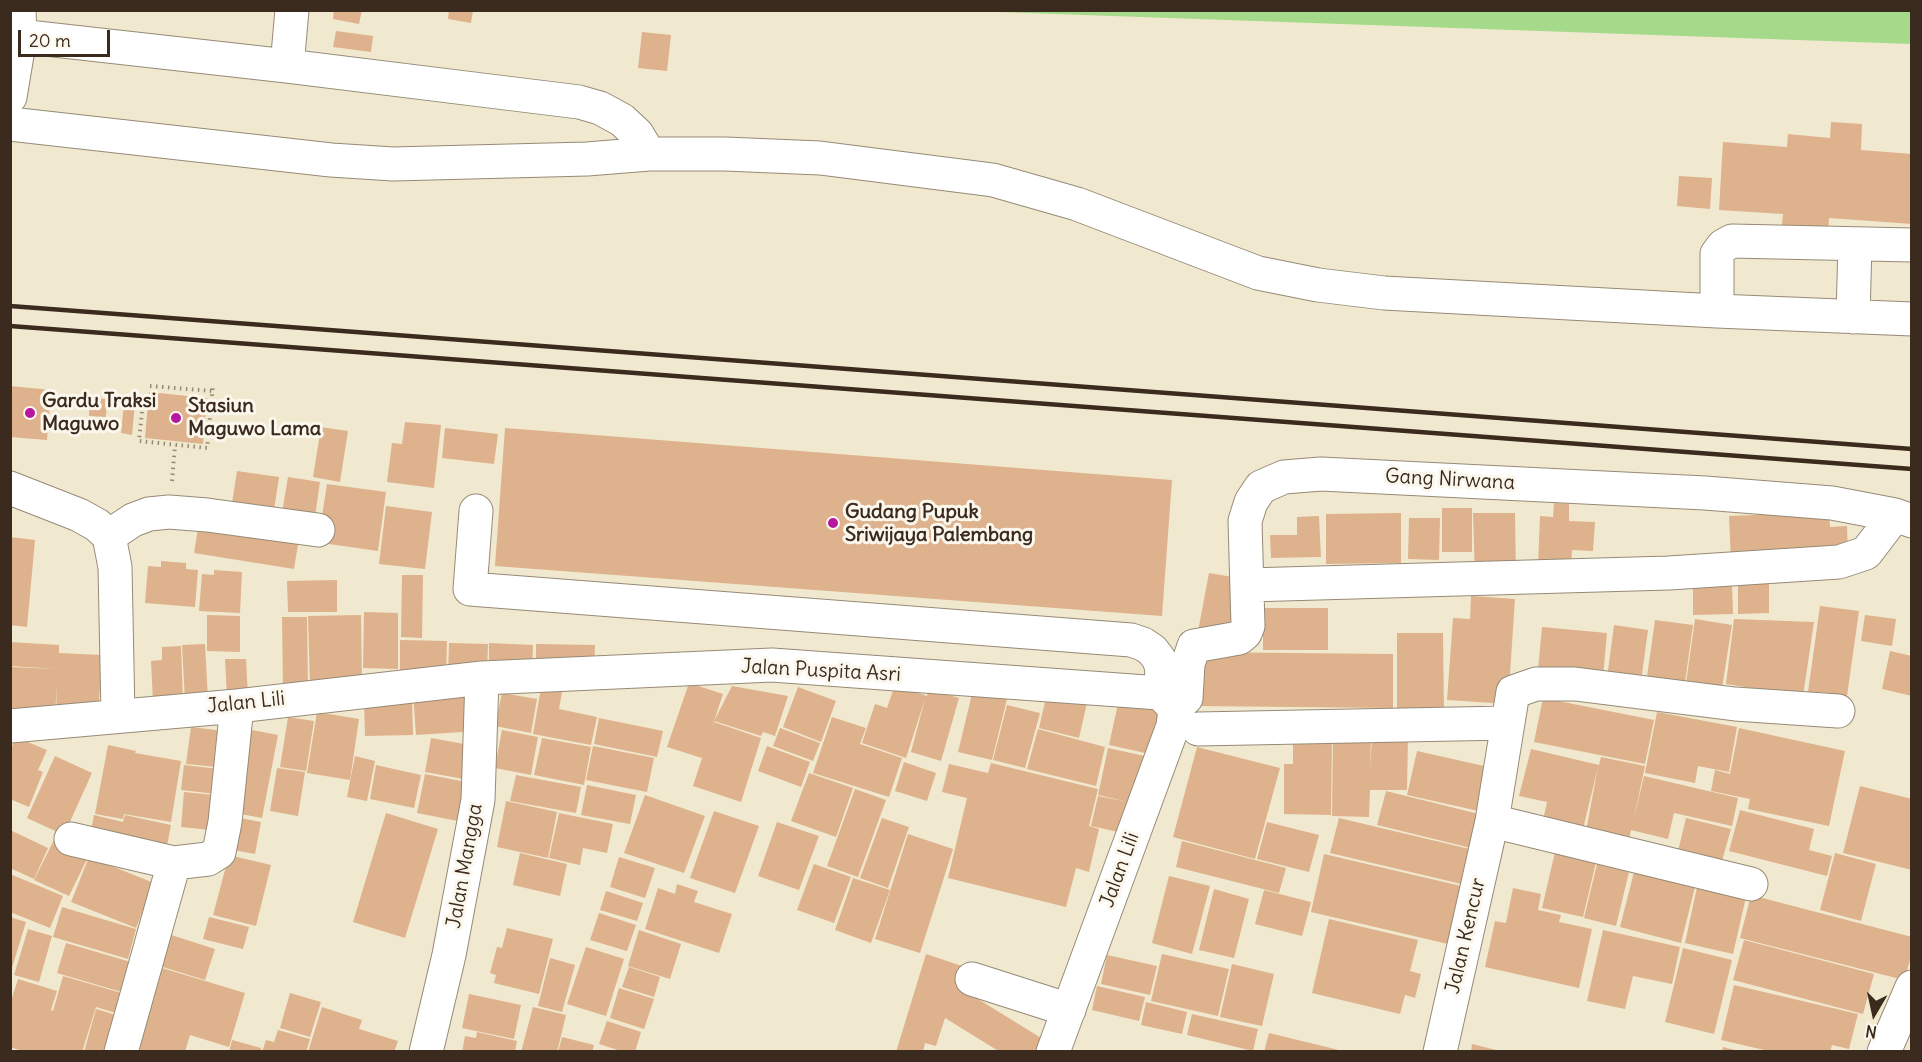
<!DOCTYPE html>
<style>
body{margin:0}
#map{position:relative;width:1922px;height:1062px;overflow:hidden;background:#f1e9cf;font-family:Delius,sans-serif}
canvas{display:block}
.frame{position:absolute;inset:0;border:12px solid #3b2a1e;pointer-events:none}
.north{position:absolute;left:1844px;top:984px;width:60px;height:60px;-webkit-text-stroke:4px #fbf7ec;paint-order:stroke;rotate:189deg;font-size:16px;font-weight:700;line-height:24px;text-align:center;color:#3b2a1e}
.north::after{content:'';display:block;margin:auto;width:21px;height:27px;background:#3b2a1e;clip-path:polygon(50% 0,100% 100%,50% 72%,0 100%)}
.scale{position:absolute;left:18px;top:30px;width:92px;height:27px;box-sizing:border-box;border:3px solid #3b2a1e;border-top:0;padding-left:8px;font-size:18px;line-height:21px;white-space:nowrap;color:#3b2a1e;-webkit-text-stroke:4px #fbf7ec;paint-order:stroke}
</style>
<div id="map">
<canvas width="1922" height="1062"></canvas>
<div class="frame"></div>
<div class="north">N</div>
<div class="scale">20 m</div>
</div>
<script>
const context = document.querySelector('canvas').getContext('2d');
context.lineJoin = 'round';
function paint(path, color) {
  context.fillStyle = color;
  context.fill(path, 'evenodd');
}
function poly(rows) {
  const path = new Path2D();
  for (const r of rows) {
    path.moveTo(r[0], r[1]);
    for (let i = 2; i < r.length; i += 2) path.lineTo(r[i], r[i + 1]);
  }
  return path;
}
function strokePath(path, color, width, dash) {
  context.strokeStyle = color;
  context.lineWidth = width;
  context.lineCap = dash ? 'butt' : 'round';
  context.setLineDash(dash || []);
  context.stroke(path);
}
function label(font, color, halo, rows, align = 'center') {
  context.font = font + ' Delius,sans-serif';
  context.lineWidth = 6;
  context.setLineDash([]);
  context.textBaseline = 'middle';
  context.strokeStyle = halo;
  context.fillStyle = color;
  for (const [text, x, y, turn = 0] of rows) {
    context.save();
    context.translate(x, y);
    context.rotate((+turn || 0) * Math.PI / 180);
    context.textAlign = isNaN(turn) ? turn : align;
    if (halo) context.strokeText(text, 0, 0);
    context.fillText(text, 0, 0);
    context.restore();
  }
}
paint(poly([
 [1911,10,1911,44,970,11,970,10]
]), '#a5da8a');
paint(poly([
 [334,10,362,10,359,24,333,19],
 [449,10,473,10,471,23,448,19],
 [336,31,373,36,371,52,333,47],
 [642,32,671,35,667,71,638,68],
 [1831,122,1862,124,1861,150,1912,154,1912,224,1829,218,1828,238,1781,235,1783,214,1719,210,1723,142,1787,147,1788,134,1830,138],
 [1679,176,1712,178,1710,209,1677,206],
 [10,386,51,390,47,440,10,437],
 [149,392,207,398,203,444,145,438],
 [90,398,107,399,106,417,89,416],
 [124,403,135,403,132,435,121,433],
 [405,422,441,425,434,488,387,482,392,443,402,444],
 [321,427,348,431,340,482,313,477],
 [445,428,498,434,494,464,442,458],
 [505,428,1172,480,1162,616,495,566],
 [237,471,279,477,273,517,231,510],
 [288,477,320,482,314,524,281,519],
 [327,484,386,492,378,551,329,544,332,525,321,523],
 [1554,503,1569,504,1569,521,1595,522,1593,551,1572,550,1571,567,1538,566,1540,516,1553,517],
 [386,506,432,512,425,569,379,564],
 [1442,508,1472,508,1472,552,1442,552],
 [1829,512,1830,527,1847,526,1848,556,1731,561,1729,516],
 [1401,513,1401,563,1326,564,1326,514],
 [1473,513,1515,513,1516,577,1475,578],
 [1319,516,1321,557,1271,558,1270,535,1297,535,1297,517],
 [1409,518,1440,518,1439,560,1408,559],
 [199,522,299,538,294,569,194,553],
 [10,537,35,540,27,627,10,625],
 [161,561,186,563,186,569,198,570,195,607,145,603,148,566,161,567],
 [214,570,242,572,240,613,199,611,202,574,214,575],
 [1738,570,1769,570,1769,613,1738,614],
 [1209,573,1239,578,1231,625,1219,624,1216,640,1197,637],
 [402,575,423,575,422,638,401,637],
 [337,580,337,612,288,612,287,581],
 [1693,583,1732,583,1733,614,1693,615],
 [1471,596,1515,599,1508,704,1447,700,1453,618,1470,619],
 [1820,606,1859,611,1847,696,1820,692,1819,701,1807,699],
 [1263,608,1328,608,1328,650,1263,650],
 [364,612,398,613,398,669,363,668],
 [207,615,240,616,240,652,207,651],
 [361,615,362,683,310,684,308,616],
 [1865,615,1896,619,1892,646,1861,641],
 [282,617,307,617,308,689,283,690],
 [1695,619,1732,625,1722,688,1686,683],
 [1734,619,1814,622,1803,696,1726,684],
 [1655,620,1693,625,1684,689,1646,684],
 [1614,625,1648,630,1641,682,1607,678],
 [1542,627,1607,633,1603,677,1538,670],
 [1397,633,1443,633,1444,716,1397,716],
 [400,640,447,641,446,676,400,674],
 [10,642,59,645,59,653,102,655,98,716,56,714,57,684,55,715,10,712,10,667,58,669,10,666],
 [449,643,488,644,487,676,448,675],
 [489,643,533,645,532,672,489,671],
 [205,644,208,700,185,701,182,645],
 [536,644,595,645,594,673,536,671],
 [181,646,183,700,153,702,151,661,162,660,162,647],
 [1890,651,1912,656,1912,696,1882,689],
 [1194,652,1393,654,1393,708,1194,706],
 [225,659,246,659,248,697,227,698],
 [689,683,723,694,712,727,714,722,761,738,741,802,693,786,702,758,667,747],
 [895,685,927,696,929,689,959,698,941,761,911,752,925,699,906,758,862,743,875,704,887,708],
 [732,686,788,696,775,736,763,732,761,736,714,721],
 [798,687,836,701,821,742,783,727],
 [475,688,477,731,416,735,413,692],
 [541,688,562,692,559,709,597,717,591,745,533,734],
 [973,690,1007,699,992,760,958,752],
 [502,693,537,699,531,733,495,726],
 [1047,693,1087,703,1079,738,1039,728],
 [1543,698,1654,720,1645,764,1534,742],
 [412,699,413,735,365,736,364,701],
 [1119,699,1170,710,1159,756,1109,745],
 [1007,705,1040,713,1025,768,993,760],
 [317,712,359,719,350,780,307,773],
 [1657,712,1737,727,1729,772,1698,766,1695,783,1645,773],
 [288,717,314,721,306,771,280,767],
 [832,717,866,728,860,744,902,758,889,797,813,773],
 [599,718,663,731,657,757,594,744],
 [191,727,232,732,228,768,186,764],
 [780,728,820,743,813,761,773,746],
 [1739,728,1845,751,1829,826,1748,809,1750,799,1711,791,1715,770,1730,774],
 [247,729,278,735,262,818,230,812],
 [1038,729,1105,747,1096,786,1027,769],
 [502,730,538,737,531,775,495,768],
 [1293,736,1332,737,1331,815,1284,814,1284,764,1293,764],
 [16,737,47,750,38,770,43,772,29,807,10,799,10,751],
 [1333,737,1371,738,1370,769,1372,738,1408,738,1407,790,1370,790,1369,817,1332,816],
 [431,738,475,746,469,780,425,772],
 [542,738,591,747,584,785,534,775],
 [108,745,136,751,135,753,181,761,171,822,124,814,123,819,95,814],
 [593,746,654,758,647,792,586,780],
 [767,746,810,762,801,787,758,771],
 [1197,747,1280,768,1255,859,1173,837],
 [1108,748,1154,758,1132,835,1091,826,1098,796,1128,802,1098,795],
 [1531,749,1599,765,1601,757,1645,766,1633,823,1644,776,1738,798,1732,826,1674,813,1668,839,1631,830,1629,840,1586,831,1598,767,1583,829,1543,820,1547,802,1519,796],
 [1417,751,1493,768,1483,812,1407,795],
 [55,756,92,773,64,835,27,818],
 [355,756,375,761,367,801,347,797],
 [904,762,936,773,927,801,895,791],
 [991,763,1098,789,1089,826,1099,829,1089,872,1076,868,1066,907,948,878,967,798,942,792,949,764,988,773],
 [184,765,228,770,225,795,181,790],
 [376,765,421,775,414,808,370,799],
 [277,768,305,772,298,816,270,811],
 [809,773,853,788,836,837,791,821],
 [425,774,476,784,468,823,417,813],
 [516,775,581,787,576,813,510,801],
 [587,785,636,795,630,824,581,815],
 [1860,786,1912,799,1912,870,1843,853],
 [855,789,886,800,858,877,827,866],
 [1386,791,1487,816,1479,850,1377,825],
 [184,792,224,796,220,831,181,827],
 [645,795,705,816,684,873,624,853],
 [506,801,557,812,548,858,497,847],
 [1740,810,1814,829,1809,850,1832,856,1827,876,1729,851],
 [714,811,759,826,735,893,690,878],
 [386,813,438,829,405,938,353,922],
 [559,813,613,824,607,853,583,848,580,865,549,858],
 [94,815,123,822,125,815,171,825,165,856,89,841],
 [229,816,261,822,255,854,223,848],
 [882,818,909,827,888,888,860,878],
 [1339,818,1478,851,1470,886,1330,853],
 [1686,818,1731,829,1722,861,1678,851],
 [777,822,819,836,799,890,758,876],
 [1267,822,1319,835,1309,872,1257,859],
 [10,830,48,848,34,879,10,868],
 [57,834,91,851,69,896,34,880],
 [908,834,953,849,920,953,875,939],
 [1182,841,1286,868,1279,893,1176,867],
 [1555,852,1596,862,1583,917,1542,908],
 [520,853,567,864,560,896,513,885],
 [1835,853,1876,864,1861,921,1820,910],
 [1324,854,1461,886,1448,944,1311,912],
 [229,855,271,865,256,926,213,915],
 [89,857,154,883,136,928,71,902],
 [619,857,655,868,645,898,610,887],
 [814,864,851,877,834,923,797,910],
 [1597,864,1629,872,1616,926,1584,918],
 [1634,872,1695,887,1681,943,1620,927],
 [10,874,63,896,50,928,10,912],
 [1169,876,1210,886,1192,954,1152,943],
 [853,878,890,890,871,943,835,930],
 [677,884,698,891,694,902,732,914,719,953,645,929,658,888,675,894],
 [1697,887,1746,897,1733,954,1685,943],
 [1513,888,1541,894,1538,910,1561,915,1559,922,1592,929,1579,988,1485,967,1495,921,1506,923],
 [1214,889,1249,899,1234,958,1199,950],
 [1264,890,1311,902,1302,936,1255,924],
 [606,891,643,903,637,921,600,910],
 [1751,895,1912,937,1912,954,1904,980,1740,938],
 [62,907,136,929,128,959,53,937],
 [599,913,636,925,627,951,590,940],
 [10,917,26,922,11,971,10,971],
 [209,917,249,927,243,949,203,939],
 [1329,919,1418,940,1410,971,1421,974,1415,998,1405,995,1400,1014,1312,993],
 [507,928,553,939,539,994,494,983,496,975,490,973,497,947,502,948],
 [28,929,52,936,39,982,14,975],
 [639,930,681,944,670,979,628,966],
 [1603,930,1680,947,1672,984,1633,976,1625,1009,1587,1001],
 [162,932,215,949,205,980,153,964],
 [1744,940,1874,974,1863,1014,1733,980],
 [66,943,134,963,125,993,57,973],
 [586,947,624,959,606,1016,567,1004],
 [1683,948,1732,960,1714,1034,1665,1022],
 [926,954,962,966,955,985,1043,1039,1036,1052,1000,1052,945,1018,936,1046,925,1043,923,1052,896,1052],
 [1162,954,1229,969,1218,1016,1151,1001],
 [1107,955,1157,966,1150,995,1101,984],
 [550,958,575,965,562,1012,538,1006],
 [1232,964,1274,974,1262,1026,1220,1017],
 [152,965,245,993,229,1047,190,1035,185,1052,125,1052],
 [629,967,660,977,654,997,622,987],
 [63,976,125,994,119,1014,96,1007,82,1052,25,1052,10,1047,10,1004,18,979,57,991,51,1010,53,1011],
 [1734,985,1858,1014,1849,1049,1832,1045,1830,1052,1773,1052,1721,1040],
 [1097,986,1145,997,1139,1021,1092,1010],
 [619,988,654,999,644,1029,610,1018],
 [290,993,321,1002,310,1037,280,1028],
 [469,994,521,1005,514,1039,462,1028],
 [1146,1002,1187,1012,1182,1034,1141,1025],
 [322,1007,362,1020,359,1029,398,1041,394,1052,308,1052],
 [533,1007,566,1015,557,1052,521,1052],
 [96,1009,129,1019,119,1052,84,1052],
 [1192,1014,1258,1029,1253,1051,1187,1035],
 [607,1021,641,1032,635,1052,624,1052,599,1044],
 [278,1030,310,1039,306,1052,262,1052,266,1040,274,1042],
 [477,1032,517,1041,515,1052,462,1052,465,1036,476,1038],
 [1269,1033,1343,1051,1342,1052,1264,1052],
 [562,1037,594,1045,592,1052,558,1052],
 [232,1040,261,1048,260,1052,229,1052],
 [1472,1044,1500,1051,1500,1052,1471,1052],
 [1723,1047,1739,1051,1739,1052,1722,1052]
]), '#deb28c');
const minor = poly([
 [10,35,287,66,579,102,600,108,622,120,637,134,649,154],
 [287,66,292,10],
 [10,97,20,37,19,10],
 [10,124,331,160,393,164,587,159,649,154,725,154,820,158,993,180,1077,204,1258,273,1318,285,1384,293,1717,311,1912,319],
 [1717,311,1717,254,1723,246,1732,241,1912,245],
 [1853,317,1855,244],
 [10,488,79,515,97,525,109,536,115,567,118,715],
 [476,511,470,589,1131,640,1143,644,1152,650,1159,659,1162,670,1160,693],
 [109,536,133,520,149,514,169,512,207,515,318,530],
 [1248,585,1669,573,1839,562,1866,553,1895,515],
 [1175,708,1186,698,1188,664,1194,646,1239,638,1245,633,1248,626,1245,521,1251,502,1261,487,1284,477,1321,474,1705,493,1832,503,1895,515,1912,521],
 [10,726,237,706,482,678,772,665,1160,693],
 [1198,729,1507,723],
 [1492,821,1751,884],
 [71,839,174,863,208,859,219,852,225,822,237,706],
 [972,979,1069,1010],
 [121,1052,174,863],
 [426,1052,449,955,478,800,482,678],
 [1053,1052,1173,726,1175,708,1160,693],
 [1440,1052,1492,821,1513,692,1536,684,1575,684,1735,704,1838,711],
 [1884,1052,1912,987]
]);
strokePath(minor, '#968a76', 35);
strokePath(poly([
 [150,386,212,391],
 [135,401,143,402,139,441,207,448,213,385],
 [172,481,175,445]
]), '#968a76', 4, [1.5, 4.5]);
strokePath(minor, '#fff', 33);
strokePath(poly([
 [10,306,1912,449],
 [10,326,1912,469]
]), '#3b2a1e', 4.5);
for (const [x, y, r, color] of [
 [30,413,6,"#b5179e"],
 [176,418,6,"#b5179e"],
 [833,523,6,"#b5179e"]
]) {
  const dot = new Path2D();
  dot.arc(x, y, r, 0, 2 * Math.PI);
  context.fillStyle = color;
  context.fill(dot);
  strokePath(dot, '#fbf7ec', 2);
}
label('bold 20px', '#3b2a1e', '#fbf7ec', [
 ["Gardu Traksi",42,401],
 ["Maguwo",42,424],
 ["Stasiun",188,406],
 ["Maguwo Lama",188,429],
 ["Gudang Pupuk",845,512],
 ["Sriwijaya Palembang",845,535]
], 'left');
label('20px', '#3b2a1e', '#fbf7ec', [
 ["Gang Nirwana",1450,480,3],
 ["Jalan Puspita Asri",821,671,3],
 ["Jalan Lili",246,703,-6],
 ["Jalan Mangga",465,866,-80],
 ["Jalan Lili",1120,870,-70],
 ["Jalan Kencur",1466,936,-77]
]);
</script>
